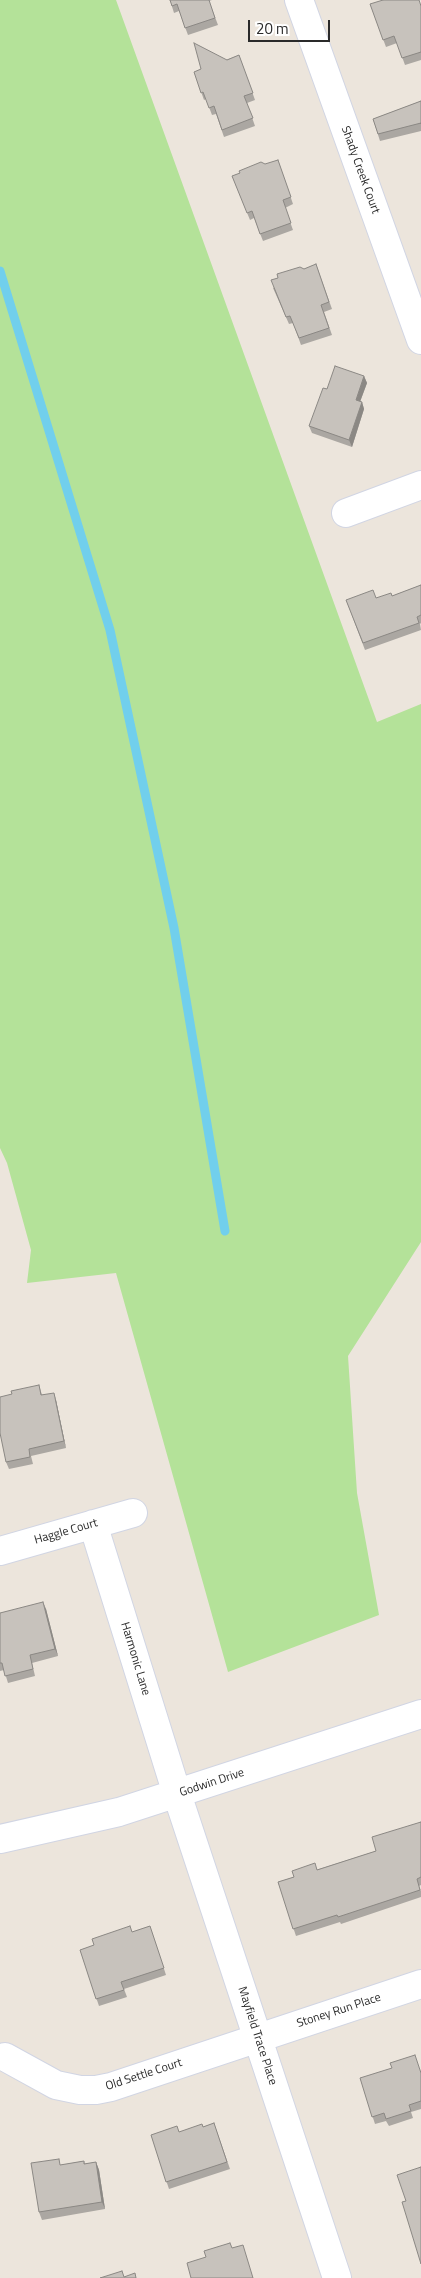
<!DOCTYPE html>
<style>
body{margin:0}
#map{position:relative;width:421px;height:2278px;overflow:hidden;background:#ece5dc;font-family:"Titillium Web",sans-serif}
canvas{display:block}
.scale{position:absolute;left:248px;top:20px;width:82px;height:22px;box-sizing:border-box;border:2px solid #2a2a2a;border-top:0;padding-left:6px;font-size:15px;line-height:18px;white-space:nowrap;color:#2a2a2a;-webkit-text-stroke:4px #fff;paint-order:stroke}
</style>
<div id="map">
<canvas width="421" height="2278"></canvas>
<div class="scale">20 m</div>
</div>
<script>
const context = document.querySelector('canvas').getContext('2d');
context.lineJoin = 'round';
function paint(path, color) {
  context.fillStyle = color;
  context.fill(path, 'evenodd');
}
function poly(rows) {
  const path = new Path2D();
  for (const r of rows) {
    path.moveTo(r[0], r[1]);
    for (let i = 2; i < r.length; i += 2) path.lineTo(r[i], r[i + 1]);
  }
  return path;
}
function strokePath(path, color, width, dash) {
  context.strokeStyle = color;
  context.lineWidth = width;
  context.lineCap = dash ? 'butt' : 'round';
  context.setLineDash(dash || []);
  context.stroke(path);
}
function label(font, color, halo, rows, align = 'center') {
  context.font = font + ' "Titillium Web",sans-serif';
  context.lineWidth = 4.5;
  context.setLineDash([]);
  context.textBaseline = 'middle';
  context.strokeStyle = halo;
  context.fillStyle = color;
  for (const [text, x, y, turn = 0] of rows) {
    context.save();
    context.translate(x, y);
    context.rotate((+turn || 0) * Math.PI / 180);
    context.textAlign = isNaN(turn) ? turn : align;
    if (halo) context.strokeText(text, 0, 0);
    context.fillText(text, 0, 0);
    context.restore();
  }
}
paint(poly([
 [0,0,116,0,377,722,421,704,421,1242,348,1356,357,1493,379,1615,228,1672,116,1273,27,1283,31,1250,7,1163,0,1148]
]), '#b4e299');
strokePath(poly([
 [0,271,110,630,174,928,225,1231]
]), '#71cfec', 9);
const minor = poly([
 [299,0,421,340],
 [346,513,421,485],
 [93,1524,177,1794,337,2278],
 [0,1551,133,1513],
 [0,1839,119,1812,421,1714],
 [5,2057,56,2085,80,2090,96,2090,111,2087,421,1984]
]);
strokePath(minor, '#d1d5e3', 30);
strokePath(minor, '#fff', 28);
paint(poly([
 [170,0,212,0,209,1,218,25,188,35,179,11,174,13],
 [370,4,421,5,421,60,405,65,397,43,386,47],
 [239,55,255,100,247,103,255,126,224,137,216,114,212,115,206,99,204,100,194,72],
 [421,101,421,131,380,141,373,119],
 [278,160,293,204,285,208,293,230,263,241,254,218,250,220,232,176],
 [316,264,332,309,324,312,332,335,301,345,293,323,289,324,273,288,304,269],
 [364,376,367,383,360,402,362,402,364,409,352,447,312,433,309,426,327,389],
 [421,585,421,623,420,624,421,630,365,650,346,600,376,598,392,596],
 [39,1385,42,1395,56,1400,66,1448,31,1456,33,1464,9,1469,6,1462,12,1394],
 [46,1609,58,1656,32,1663,35,1676,8,1683,4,1670,0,1671,0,1613],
 [421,1822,421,1885,419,1886,421,1891,421,1897,341,1924,340,1922,296,1936,278,1882,376,1851],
 [150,1926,166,1975,124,1989,127,1997,99,2006,80,1950],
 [421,2072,421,2109,411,2112,413,2118,389,2126,386,2121,375,2124,360,2078],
 [214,2123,230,2169,169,2189,151,2135,179,2132,203,2127],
 [84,2161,85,2164,96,2162,99,2170,105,2209,42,2220,39,2212,61,2165]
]), '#aba7a2');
paint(poly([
 [364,376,367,383,358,407,356,400],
 [362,402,364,409,352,447,349,440],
 [54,1393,56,1400,66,1448,64,1441],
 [43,1602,46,1609,58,1656,55,1649],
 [96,2162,99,2170,105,2209,102,2202]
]), '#8b8884');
const building = poly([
 [170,0,209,0,215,18,185,28,177,4,172,6,170,0],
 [383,0,419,0,421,6,421,52,402,58,394,36,383,40,370,4,383,0],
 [194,43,227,60,239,55,253,93,244,96,253,118,222,130,214,106,209,108,203,92,201,93,194,72,201,69,194,43],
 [421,101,421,124,421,123,378,134,373,119,421,101],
 [278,160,291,197,283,200,291,223,260,234,252,211,247,213,232,176,240,173,239,171,261,162,265,164,278,160],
 [316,264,329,302,321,305,329,328,299,338,290,316,286,317,271,280,278,278,277,274,300,267,304,269,316,264],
 [335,366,364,376,356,400,362,402,349,440,309,426,323,388,327,389,335,366],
 [421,585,421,615,417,617,419,623,363,643,346,600,373,590,376,598,391,593,392,596,421,585],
 [39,1385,41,1395,54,1393,64,1441,29,1449,30,1457,6,1462,0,1433,0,1397,12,1394,11,1391,39,1385],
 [43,1602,55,1649,30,1655,33,1669,5,1676,2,1663,0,1663,0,1613,43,1602],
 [421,1822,421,1877,417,1879,420,1890,338,1917,337,1915,293,1929,278,1882,294,1877,292,1871,315,1863,317,1870,376,1851,372,1837,421,1822],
 [130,1926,132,1932,150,1926,164,1968,121,1982,124,1990,96,1999,80,1950,94,1945,92,1939,130,1926],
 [415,2055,421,2073,421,2101,409,2105,411,2111,386,2119,384,2113,372,2117,360,2078,392,2068,390,2063,415,2055],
 [214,2123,227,2162,166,2182,151,2135,177,2126,179,2132,202,2124,203,2127,214,2123],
 [59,2159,60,2165,84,2161,84,2164,96,2162,102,2202,39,2212,31,2163,59,2159],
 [421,2167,421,2264,402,2202,406,2201,397,2175,421,2167],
 [230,2243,232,2248,243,2245,253,2278,191,2278,187,2263,206,2257,204,2251,230,2243],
 [122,2271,124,2277,135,2273,136,2278,100,2278,122,2271]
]);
paint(building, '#c7c2bc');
strokePath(building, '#8b8884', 1);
label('12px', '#2a2a2a', '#fff', [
 ["Shady Creek Court",360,170,70],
 ["Haggle Court",66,1532,-16],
 ["Harmonic Lane",135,1659,73],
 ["Godwin Drive",212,1783,-18],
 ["Stoney Run Place",339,2011,-18],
 ["Mayfield Trace Place",257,2036,72],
 ["Old Settle Court",144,2075,-18]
]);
</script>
